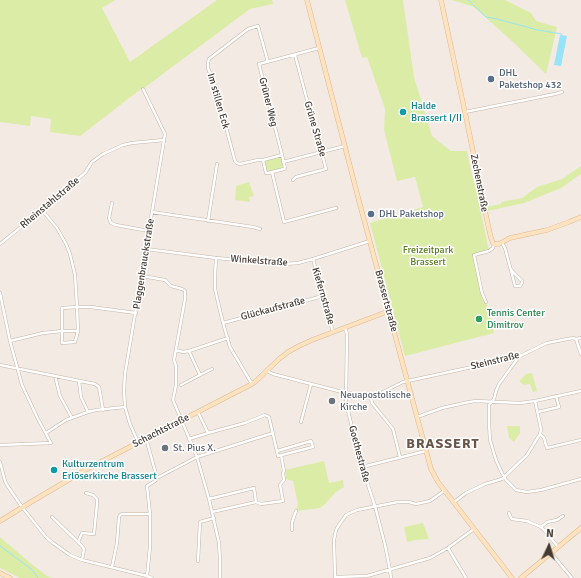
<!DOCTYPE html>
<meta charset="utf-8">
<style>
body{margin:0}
#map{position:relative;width:581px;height:578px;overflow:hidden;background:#f3ebe3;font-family:Signika,sans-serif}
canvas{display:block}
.north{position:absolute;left:529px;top:526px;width:40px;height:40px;-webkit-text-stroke:3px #fff;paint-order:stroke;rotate:4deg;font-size:11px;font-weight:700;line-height:16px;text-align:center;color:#453a32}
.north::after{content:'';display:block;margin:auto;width:14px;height:18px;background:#453a32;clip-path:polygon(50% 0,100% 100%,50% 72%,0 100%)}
</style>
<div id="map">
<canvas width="581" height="578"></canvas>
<div class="north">N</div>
</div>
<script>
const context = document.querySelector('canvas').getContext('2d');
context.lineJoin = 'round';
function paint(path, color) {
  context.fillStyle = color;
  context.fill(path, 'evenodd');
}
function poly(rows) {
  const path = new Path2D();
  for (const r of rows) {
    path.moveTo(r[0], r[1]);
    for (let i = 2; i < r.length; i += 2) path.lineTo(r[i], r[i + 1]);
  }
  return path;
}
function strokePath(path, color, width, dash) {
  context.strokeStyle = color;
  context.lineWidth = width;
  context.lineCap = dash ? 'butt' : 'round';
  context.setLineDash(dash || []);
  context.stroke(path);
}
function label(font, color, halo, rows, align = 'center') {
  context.font = font + ' Signika,sans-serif';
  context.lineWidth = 3;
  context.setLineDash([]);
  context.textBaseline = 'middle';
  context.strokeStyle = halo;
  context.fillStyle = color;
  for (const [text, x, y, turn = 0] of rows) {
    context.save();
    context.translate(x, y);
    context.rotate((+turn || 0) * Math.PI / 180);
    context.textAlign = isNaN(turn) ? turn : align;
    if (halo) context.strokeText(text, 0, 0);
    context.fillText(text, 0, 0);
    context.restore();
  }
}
paint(poly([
 [0,0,115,0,102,8,130,62,217,0,272,0,273,4,250,9,144,88,144,87,141,89,80,136,50,132,51,119,31,116,30,126,0,122],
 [345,0,403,0,414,77,432,136,438,141,451,151,467,151,471,171,477,193,489,251,475,255,482,293,486,302,494,333,405,356,370,223,423,207,415,177,397,181,384,130,385,109,367,57,362,58],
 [452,0,505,0,531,13,536,21,557,27,546,74,514,43,474,7],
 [279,157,281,158,283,167,283,168,268,172,267,172,264,162,265,160],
 [581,166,581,174,561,188,524,203,487,211,486,207,501,204,501,202,522,198,537,187,562,179],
 [249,182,254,196,249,197,250,202,235,200,236,186],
 [532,373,537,391,533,392,530,384,524,385,519,381,526,374],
 [507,426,520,426,520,433,514,442,509,438],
 [324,461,329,483,343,480,344,487,336,492,324,505,320,508,296,511,298,504,293,481,286,479,285,470],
 [423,523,429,539,416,540,407,542,404,527],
 [0,537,29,562,47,576,53,578,20,578,0,568]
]), '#dbeca7');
paint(poly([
 [560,35,567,36,561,66,554,65]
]), '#98e3f7');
strokePath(poly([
 [468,0,486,17,497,19,538,30,562,34,561,35],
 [0,546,30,568,34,572,38,578]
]), '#98e3f7', 1);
const street = poly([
 [465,112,555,94,562,92],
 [282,155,259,64,319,48],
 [282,155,285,168,284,169,268,173,266,173,263,160,282,155],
 [263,160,258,160,240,164,237,163,235,161,215,86,208,68,208,63,209,59,248,29,258,26,268,62],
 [283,162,345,146],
 [272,172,284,222,336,208],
 [293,180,296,177,326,169,318,138,314,126,295,55],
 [112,203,109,218,111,223,116,225,149,231],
 [42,210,57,228,66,244,70,254,75,275,77,307,91,307,136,313],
 [152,212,253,227,260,229],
 [208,221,217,164],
 [502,243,505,248,514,282,515,286,520,286,522,283,522,281,513,272,510,268],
 [0,244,42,210,45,206,85,173,92,162,103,154,123,145,132,143,164,140],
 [146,249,216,258,285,264,298,263,313,259,370,241],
 [216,258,215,275,215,289,218,302,223,323,230,347,252,384],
 [313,259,333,332],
 [142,276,165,280,171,286,182,289,185,291,185,299,174,360,176,366,176,385,173,400,197,457,209,499,219,543,220,560,220,578],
 [0,293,10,341,22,385,38,419,51,443,0,445],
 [486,302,482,293,474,255,489,251,493,248,494,244],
 [77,307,78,331,75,342,62,343,62,308,77,307],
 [223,323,323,296],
 [345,328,347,334,346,403,362,467,375,506,385,545,390,570,391,578],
 [576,339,581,354],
 [10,341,43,333,62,331,78,331],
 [176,350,183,352,189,351,228,338],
 [189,351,200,375,212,369],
 [518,358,499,384,496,391,494,399,489,405,489,423,490,440,496,460,502,473,506,480,516,490,527,492,541,490,581,479],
 [0,365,95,384,99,387,103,410],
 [267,371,273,374,346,393,349,393,371,398,403,382,518,357,547,343,573,338,576,339,581,338],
 [55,376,60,396,72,418],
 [79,381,81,397,88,412],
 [181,385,200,375],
 [371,398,372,403,393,429,400,457],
 [198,412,208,433],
 [538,412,559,407,556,396],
 [417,417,442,408,469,402,476,401,520,403,535,401,581,391],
 [301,422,311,384],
 [46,433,66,420,88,412,96,410,125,407],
 [540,434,544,438,545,441],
 [146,438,157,478,155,481,147,486,150,514,150,547,147,576],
 [189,439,208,433,245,423,265,415,269,417,278,456,313,447,311,441,277,451],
 [138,442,130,424,125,407,124,390,125,374,165,134,143,89],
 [545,442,547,448,581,440],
 [0,462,5,481,7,485,22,507,46,537,53,543,70,555,82,560,147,576,152,578],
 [362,467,426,451],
 [157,478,197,457,273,433],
 [444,491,430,501,416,504,409,502,398,502,357,510,346,515,339,525,336,530,334,540,335,577,367,576,430,558,448,548,474,529],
 [209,499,254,488,256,502,212,512],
 [256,502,261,504,283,501,280,485,284,480,283,473,284,471,281,455],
 [454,502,466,493,485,484,502,479,527,455,540,434,541,429,535,401],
 [509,513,511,518,512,519,527,521,541,527,546,532,558,547],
 [52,517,81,545,84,549,82,560],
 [541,527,547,522,557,520,563,516],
 [292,530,292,522,296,511],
 [78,542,82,533,94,534,97,504,97,499,93,495,86,493],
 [448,548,466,578],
 [551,553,572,578],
 [198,561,200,522,214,518],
 [112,567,117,543,119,517,120,515,122,514,150,514]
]);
const secondary = poly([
 [307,0,359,201,431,469,438,482,512,578],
 [441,0,466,117,485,211,491,238,493,243,494,244,499,244,510,238,547,230,569,222,581,217],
 [0,521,31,502,87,469,252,384,256,381,279,359,288,352,299,346,312,340,389,311],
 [0,573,10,578],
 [521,578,581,528]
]);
strokePath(street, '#c2b3a7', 3.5);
strokePath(secondary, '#dbb88f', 5);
strokePath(street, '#fff', 2.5);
strokePath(secondary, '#ffe3c1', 4);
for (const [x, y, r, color] of [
 [491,79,4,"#5c6f8a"],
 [403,112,4,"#0f9aa8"],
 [371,214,4,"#5c6f8a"],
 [479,319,4,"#2e9e5b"],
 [332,401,4,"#6b7280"],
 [165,448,4,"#6b7280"],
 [54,470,4,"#0f9aa8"]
]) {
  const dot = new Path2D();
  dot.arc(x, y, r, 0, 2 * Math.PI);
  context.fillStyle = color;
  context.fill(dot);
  strokePath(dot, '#fff', 1.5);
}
label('10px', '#4e5e75', '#fff', [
 ["DHL",499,73],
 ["Paketshop 432",499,85],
 ["DHL Paketshop",379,214]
], 'left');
label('10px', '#453a32', '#fff', [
 ["Im stillen Eck",218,101,74],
 ["Grüner Weg",268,102,76],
 ["Grüne Straße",315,129,74],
 ["Zechenstraße",479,183,79],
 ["Rheinstahlstraße",50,203,-40],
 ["Winkelstraße",259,261,4],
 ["Plaggenbrauckstraße",144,264,-81],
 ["Kiefernstraße",323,296,74],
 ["Brassertstraße",386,301,75],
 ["Glückaufstraße",273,309,-15],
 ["Steinstraße",495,361,-14],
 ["Schachtstraße",161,431,-27],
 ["Goethestraße",359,454,75]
]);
label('10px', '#0d838f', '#fff', [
 ["Halde",411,106],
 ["Brassert I/II",411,118],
 ["Kulturzentrum",62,464],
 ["Erlöserkirche Brassert",62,476]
], 'left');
label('10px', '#567c21', '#fff', [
 ["Freizeitpark",428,250],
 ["Brassert",428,262]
]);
label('10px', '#27864d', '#fff', [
 ["Tennis Center",487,313],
 ["Dimitrov",487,325]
], 'left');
label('10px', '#5b616d', '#fff', [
 ["Neuapostolische",340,395],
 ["Kirche",340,407],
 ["St. Pius X.",173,448]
], 'left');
context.letterSpacing = '1px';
label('bold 14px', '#695649', '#fff', [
 ["BRASSERT",443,444]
]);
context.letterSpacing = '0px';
</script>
